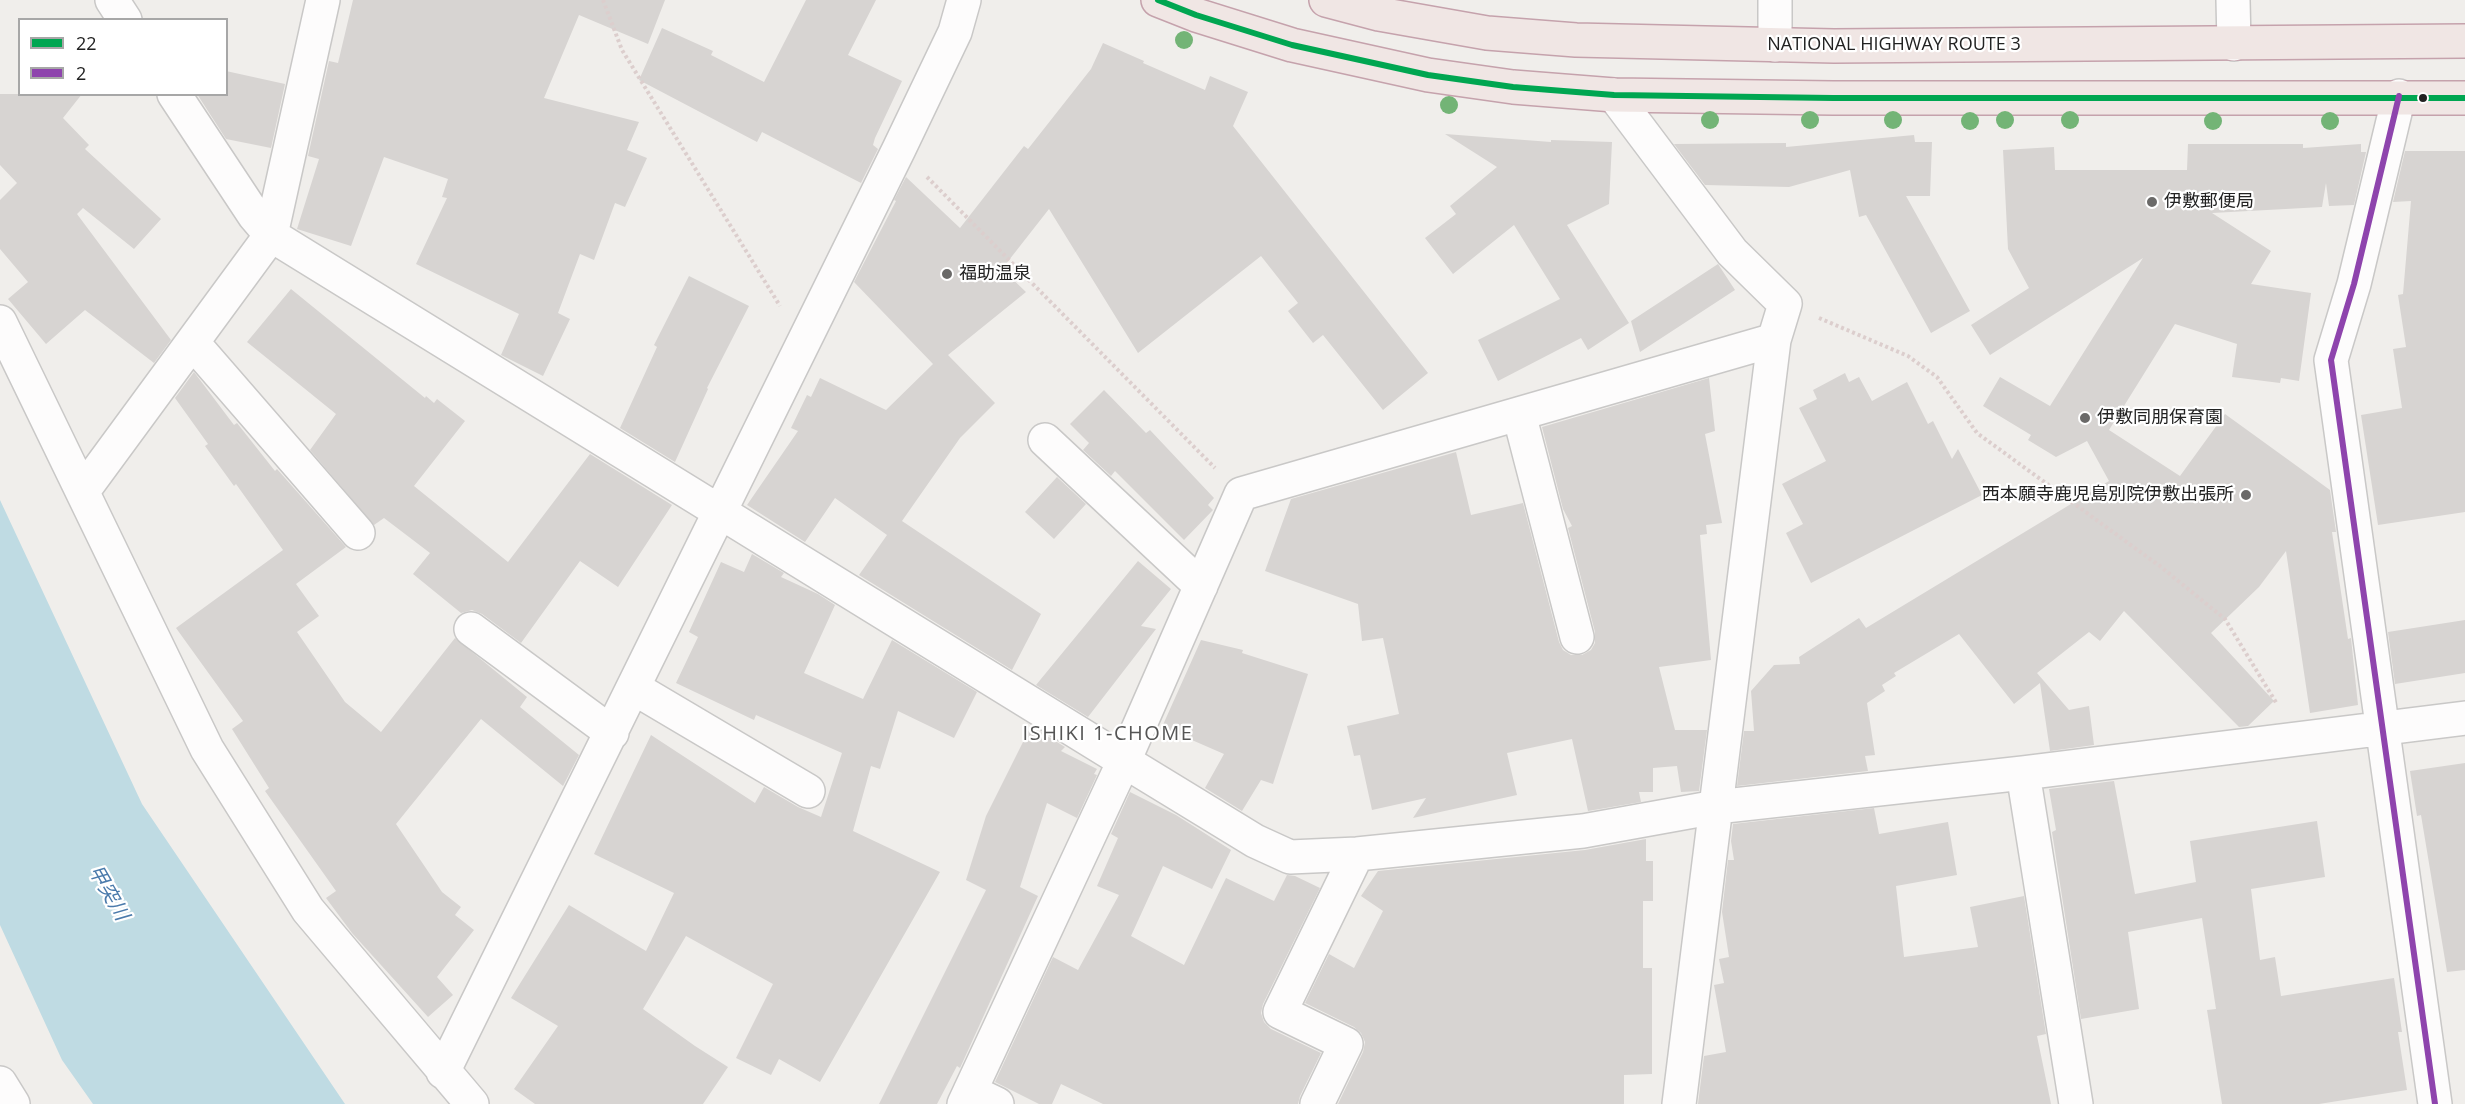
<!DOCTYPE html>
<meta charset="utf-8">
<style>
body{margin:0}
#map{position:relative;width:2465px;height:1104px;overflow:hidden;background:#f0eeeb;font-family:"Open Sans",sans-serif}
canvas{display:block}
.legend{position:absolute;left:18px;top:18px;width:210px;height:78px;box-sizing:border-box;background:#fff;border:2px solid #a7a7a7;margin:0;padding:8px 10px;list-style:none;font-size:18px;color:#222}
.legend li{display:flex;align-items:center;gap:12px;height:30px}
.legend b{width:30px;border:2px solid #a7a7a7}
</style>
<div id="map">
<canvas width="2465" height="1104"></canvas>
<ul class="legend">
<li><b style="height:8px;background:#00a651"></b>22</li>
<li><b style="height:8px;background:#8e44ad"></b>2</li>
</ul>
</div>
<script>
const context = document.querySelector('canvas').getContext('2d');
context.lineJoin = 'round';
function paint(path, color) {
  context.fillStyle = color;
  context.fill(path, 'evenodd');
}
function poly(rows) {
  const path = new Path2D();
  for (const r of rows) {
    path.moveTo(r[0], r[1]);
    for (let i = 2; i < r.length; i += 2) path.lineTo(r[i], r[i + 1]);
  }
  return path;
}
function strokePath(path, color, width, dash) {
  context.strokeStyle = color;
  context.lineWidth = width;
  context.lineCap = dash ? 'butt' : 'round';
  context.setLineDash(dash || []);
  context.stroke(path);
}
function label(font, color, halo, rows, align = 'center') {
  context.font = font + ' "Open Sans","Noto Sans JP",sans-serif';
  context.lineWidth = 4.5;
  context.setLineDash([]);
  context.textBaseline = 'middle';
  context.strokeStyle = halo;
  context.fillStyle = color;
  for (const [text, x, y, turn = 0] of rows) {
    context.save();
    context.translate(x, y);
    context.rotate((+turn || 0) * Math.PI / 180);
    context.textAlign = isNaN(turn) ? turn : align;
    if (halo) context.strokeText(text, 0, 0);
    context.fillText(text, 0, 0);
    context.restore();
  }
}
paint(poly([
 [0,500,142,804,345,1104,93,1104,62,1060,0,925]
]), '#bfdbe3');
paint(poly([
 [353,0,665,0,648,44,579,15,544,98,639,122,627,150,647,158,625,207,615,203,594,260,580,254,558,313,570,319,543,376,501,355,519,314,416,264,447,198,442,197,448,179,384,157,351,246,297,229,319,159,308,156,329,61,338,63],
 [806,0,876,0,848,55,902,81,875,138,873,145,878,149,861,183,762,132,757,142,639,80,662,28,713,51,711,55,764,82],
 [1103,43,1144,61,1143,63,1205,90,1210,76,1248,92,1233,126,1428,373,1383,410,1323,335,1313,343,1288,311,1298,303,1261,256,1138,353,1049,209,1002,269,1026,292,948,355,995,403,960,438,902,521,1041,614,1012,670,859,575,887,535,835,498,805,542,747,505,798,431,791,428,807,395,811,397,820,378,886,410,933,364,854,282,896,201,894,200,906,177,960,228,1024,146,1028,149,1091,69],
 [226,71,285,84,271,148,226,139,197,94,226,94],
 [0,94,82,94,63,118,89,145,85,149,161,219,134,249,83,208,77,214,171,340,154,363,85,310,46,344,8,299,28,282,0,249,0,200,17,183,0,165],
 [1445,134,1551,142,1551,140,1612,142,1609,204,1567,225,1629,323,1588,350,1581,338,1498,381,1478,340,1560,299,1514,225,1453,274,1425,238,1456,214,1450,206,1497,167],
 [1914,135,1915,142,1932,142,1930,196,1906,196,1970,311,1931,333,1866,215,1859,217,1850,170,1789,187,1705,185,1674,144,1786,143,1786,147],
 [2188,144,2303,144,2303,148,2361,144,2361,152,2366,152,2354,205,2329,206,2326,183,2322,207,2212,213,2271,251,2251,284,2311,293,2299,381,2281,378,2280,383,2232,377,2237,344,2175,324,2109,430,2180,476,2225,414,2330,490,2336,532,2332,532,2348,639,2351,638,2358,705,2310,713,2286,551,2259,587,2211,633,2274,701,2248,726,2239,727,2124,611,2100,641,2089,632,2037,673,2069,710,2089,706,2094,745,2050,751,2040,683,2014,704,1959,634,1894,673,1896,676,1882,685,1885,691,1867,703,1875,755,1865,756,1868,771,1737,786,1744,731,1754,731,1751,691,1774,665,1800,664,1799,657,1859,618,1866,628,2109,481,2087,441,2056,457,2028,440,2031,435,1983,406,2000,377,2050,406,2143,258,1990,355,1971,325,2029,288,2008,249,2003,150,2054,147,2055,170,2187,170],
 [2405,151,2465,151,2465,512,2378,525,2361,415,2402,408,2393,349,2406,347,2398,295,2403,294,2411,201,2393,202],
 [1718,264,1735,290,1640,352,1631,321],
 [689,276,749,306,707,388,708,389,675,462,620,428,657,347,654,345],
 [291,289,425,398,426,396,434,403,437,399,465,421,414,486,508,562,590,454,672,505,618,587,580,561,521,643,482,614,472,610,461,613,413,574,430,553,384,518,374,525,310,450,336,414,247,342],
 [194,372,234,425,237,423,275,471,277,469,346,547,296,584,319,616,297,632,345,702,381,732,455,638,527,697,520,707,579,755,563,786,481,719,396,824,442,892,461,907,455,915,474,930,437,977,453,995,428,1017,352,933,326,898,336,891,265,791,269,788,232,729,243,721,176,628,283,550,236,484,234,486,205,446,208,444,175,398],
 [1845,373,1849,382,1859,377,1872,401,1907,382,1928,424,1933,421,1952,459,1958,449,1982,495,1811,583,1786,533,1803,524,1782,484,1826,461,1799,408,1817,399,1813,390],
 [1709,378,1715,431,1705,434,1722,523,1706,525,1707,534,1700,535,1711,660,1659,667,1675,730,1707,730,1699,791,1681,792,1677,766,1653,768,1653,792,1639,792,1641,802,1588,811,1572,739,1507,753,1517,795,1413,818,1426,798,1372,810,1360,755,1354,756,1347,726,1399,714,1383,638,1362,641,1358,604,1265,571,1291,499,1456,452,1471,515,1523,503,1559,642,1563,650,1571,655,1582,655,1591,650,1595,643,1595,632,1568,528,1572,526,1563,509,1542,427],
 [1104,390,1146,433,1150,430,1214,498,1208,505,1213,510,1184,540,1115,471,1111,476,1083,450,1089,443,1070,424],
 [1057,477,1086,504,1054,539,1025,512],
 [752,554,784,573,781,577,818,594,835,605,804,673,863,699,892,640,977,692,954,738,898,711,880,769,871,766,853,831,940,872,820,1082,779,1059,771,1075,736,1058,773,984,686,936,643,1009,695,1046,728,1067,703,1104,535,1104,514,1089,558,1026,511,998,569,905,646,951,674,893,594,854,651,735,755,803,764,787,798,807,821,817,842,753,756,715,754,720,676,683,698,637,689,632,721,562,744,572],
 [1138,561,1171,589,1141,626,1156,629,1088,717,1036,685],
 [2465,620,2465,673,2395,684,2388,632],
 [1201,640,1243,650,1242,653,1308,674,1273,784,1261,780,1242,811,1205,788,1224,754,1162,727],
 [1031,726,1065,747,1061,751,1097,769,1094,774,1097,775,1077,818,1047,803,1020,887,1038,896,960,1068,957,1066,937,1104,879,1104,986,890,966,880,986,816],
 [2465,763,2465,970,2447,972,2421,815,2417,816,2410,771],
 [2114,781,2135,894,2196,882,2190,841,2317,821,2325,877,2251,889,2260,960,2275,957,2281,996,2394,978,2402,1032,2398,1032,2407,1090,2319,1104,2222,1104,2207,1010,2216,1009,2202,918,2128,932,2139,1009,2081,1019,2052,832,2056,830,2049,789],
 [1130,792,1176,815,1231,850,1212,889,1163,866,1131,936,1184,965,1226,878,1274,901,1287,875,1295,876,1320,888,1263,1004,1261,1013,1264,1022,1271,1029,1321,1053,1300,1096,1298,1104,1103,1104,1061,1084,1052,1104,1039,1104,995,1082,1053,957,1078,970,1119,895,1097,886,1118,838,1111,834],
 [1874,808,1879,834,1948,822,1957,875,1896,886,1904,957,1978,947,1970,907,2024,896,2046,1034,2037,1036,2051,1104,1698,1104,1704,1056,1726,1052,1714,985,1724,983,1719,959,1729,957,1722,912,1728,860,1734,860,1731,841,1733,824],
 [1646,839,1646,861,1653,861,1653,901,1643,901,1643,968,1652,968,1652,1074,1624,1075,1624,1104,1338,1104,1363,1052,1365,1042,1361,1033,1354,1027,1305,1003,1329,954,1354,968,1383,911,1361,896,1378,871,1585,850]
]), '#d7d4d2');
const minor = poly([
 [112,0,125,20],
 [2233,0,2234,44],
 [1775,45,1775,0],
 [174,94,254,215,271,235,1124,761,1255,841,1290,857,1357,854,1583,831,1716,807,2023,773,2465,718],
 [1614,95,1732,252,1785,304,1774,340,1679,1104],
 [2399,96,2354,284,2331,360,2435,1104],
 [0,322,207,749,308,910,472,1104],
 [193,343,358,533],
 [1519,414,1577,637],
 [1045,440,1201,586],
 [83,491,271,235,323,0],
 [471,629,612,733],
 [634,688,808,791],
 [2023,773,2076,1104],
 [443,1072,899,149,955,32,964,0],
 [0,1083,13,1104],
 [970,1091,997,1104],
 [964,1104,1124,761,1241,494,1774,340],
 [1317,1104,1346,1044,1280,1012,1357,854]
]);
const trunk = poly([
 [1158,0,1196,15,1292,45,1428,75,1513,87,1614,95,1833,98,2465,98],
 [1326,0,1379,14,1487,33,1576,40,1834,46,2465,41]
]);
strokePath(minor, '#c9c8c7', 36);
strokePath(trunk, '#c5a2ac', 36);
strokePath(poly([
 [603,0,622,50,780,306],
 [927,177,1215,468],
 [1819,318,1908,356,1937,377,1977,433,2161,567,2225,619,2277,704]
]), '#dccecd', 4, [3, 3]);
strokePath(minor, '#fdfcfc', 33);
strokePath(trunk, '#f0e6e4', 33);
strokePath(poly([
 [1158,0,1196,15,1292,45,1428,75,1513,87,1614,95,1833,98,2465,98]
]), '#00a651', 6);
strokePath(poly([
 [2399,96,2354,284,2331,360,2435,1104]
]), '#8e44ad', 6);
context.fillStyle = '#73b476';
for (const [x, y] of [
 [1184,40],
 [1449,105],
 [1710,120],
 [1810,120],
 [1893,120],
 [2005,120],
 [2070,120],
 [1970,121],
 [2213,121],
 [2330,121]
]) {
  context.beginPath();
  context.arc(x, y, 9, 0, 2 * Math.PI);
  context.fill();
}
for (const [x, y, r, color] of [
 [2423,98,5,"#222"],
 [2152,202,6,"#6a6968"],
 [947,274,6,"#6a6968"],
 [2085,418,6,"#6a6968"],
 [2246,495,6,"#6a6968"]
]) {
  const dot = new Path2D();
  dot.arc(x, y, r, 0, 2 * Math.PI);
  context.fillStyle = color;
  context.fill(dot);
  strokePath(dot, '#fff', 2);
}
label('18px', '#222', '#fff', [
 ["NATIONAL HIGHWAY ROUTE 3",1894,45]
]);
label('18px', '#222', '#fff', [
 ["伊敷郵便局",2164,202],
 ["福助温泉",959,274],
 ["伊敷同朋保育園",2097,418],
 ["西本願寺鹿児島別院伊敷出張所",2234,495,"right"]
], 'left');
context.letterSpacing = '1.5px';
label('20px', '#555', '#fff', [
 ["ISHIKI 1-CHOME",1108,734]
]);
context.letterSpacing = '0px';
label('italic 20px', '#4a7aab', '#fff', [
 ["甲突川",108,893,60]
]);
</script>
